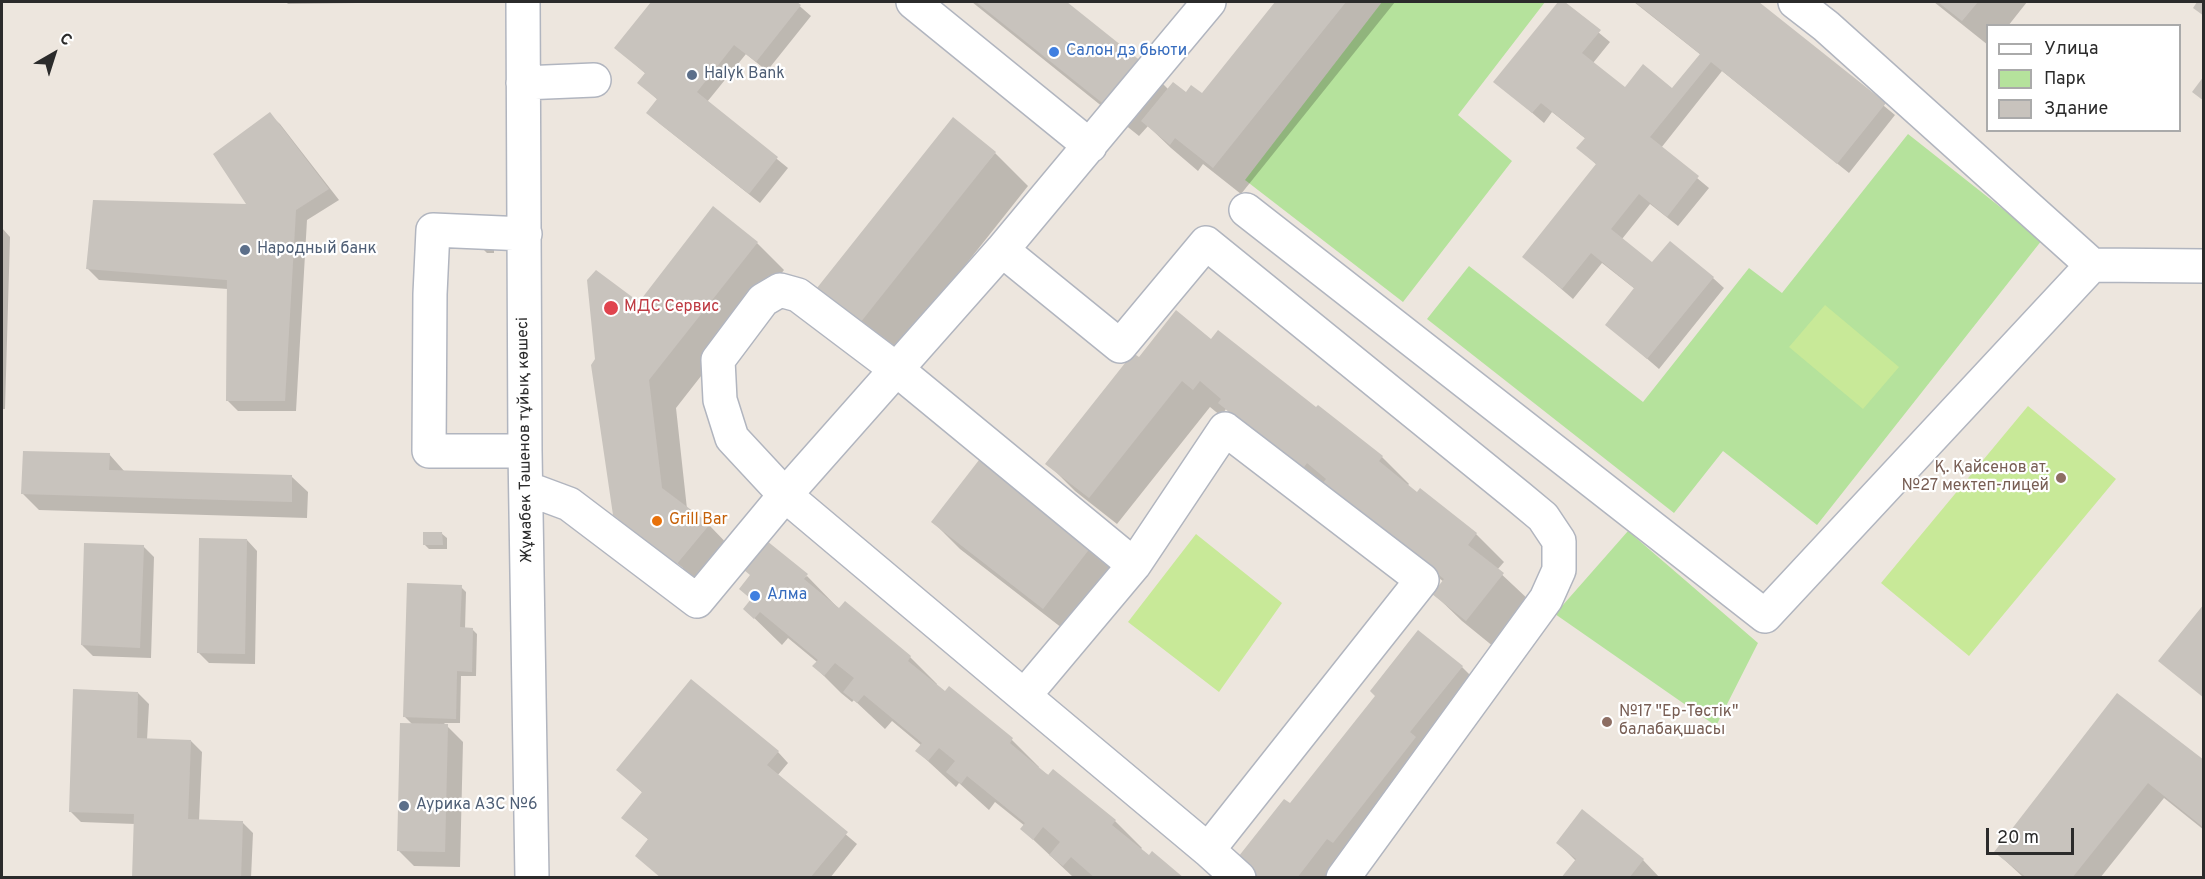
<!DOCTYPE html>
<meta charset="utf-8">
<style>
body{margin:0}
#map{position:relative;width:2205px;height:879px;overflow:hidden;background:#ede6de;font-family:Overpass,sans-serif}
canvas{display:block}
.frame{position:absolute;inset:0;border:3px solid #2b2b2b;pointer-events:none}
.legend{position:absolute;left:1986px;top:24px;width:195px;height:108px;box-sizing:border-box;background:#fff;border:2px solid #aaa;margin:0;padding:8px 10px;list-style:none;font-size:18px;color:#2b2b2b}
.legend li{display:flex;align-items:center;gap:12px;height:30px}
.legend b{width:30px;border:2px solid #aaa}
.north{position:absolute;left:24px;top:24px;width:60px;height:60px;-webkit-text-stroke:4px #fff;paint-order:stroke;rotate:39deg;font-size:16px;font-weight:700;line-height:24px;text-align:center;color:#2b2b2b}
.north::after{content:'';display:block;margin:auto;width:21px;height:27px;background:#2b2b2b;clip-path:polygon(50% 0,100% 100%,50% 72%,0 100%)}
.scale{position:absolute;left:1986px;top:828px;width:88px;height:27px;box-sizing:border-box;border:3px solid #2b2b2b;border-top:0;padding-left:8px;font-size:18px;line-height:21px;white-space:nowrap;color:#2b2b2b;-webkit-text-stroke:4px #fff;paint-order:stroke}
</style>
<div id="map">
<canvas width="2205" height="879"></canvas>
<div class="frame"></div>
<ul class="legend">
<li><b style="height:8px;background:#fff"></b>Улица</li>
<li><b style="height:16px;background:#b5e29c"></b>Парк</li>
<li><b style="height:16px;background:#c8c3bd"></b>Здание</li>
</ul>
<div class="north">С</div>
<div class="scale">20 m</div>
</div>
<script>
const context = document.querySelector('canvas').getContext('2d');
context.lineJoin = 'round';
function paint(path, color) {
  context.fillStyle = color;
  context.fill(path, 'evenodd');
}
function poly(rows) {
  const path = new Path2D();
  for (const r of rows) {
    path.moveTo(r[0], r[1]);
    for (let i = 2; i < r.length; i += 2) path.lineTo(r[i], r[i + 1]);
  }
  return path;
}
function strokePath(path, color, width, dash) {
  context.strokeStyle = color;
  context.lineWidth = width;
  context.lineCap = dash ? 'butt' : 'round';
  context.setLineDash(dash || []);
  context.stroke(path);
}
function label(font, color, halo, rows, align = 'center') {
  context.font = font + ' Overpass,sans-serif';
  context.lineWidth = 4.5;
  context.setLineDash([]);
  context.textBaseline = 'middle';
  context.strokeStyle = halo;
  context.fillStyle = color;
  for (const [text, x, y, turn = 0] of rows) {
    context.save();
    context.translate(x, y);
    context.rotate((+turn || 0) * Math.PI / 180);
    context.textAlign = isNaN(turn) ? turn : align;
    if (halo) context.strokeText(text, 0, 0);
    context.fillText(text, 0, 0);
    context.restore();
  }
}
paint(poly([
 [1382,2,1545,2,1458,115,1512,161,1403,302,1245,180],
 [1908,134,2042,240,1817,525,1723,451,1674,513,1427,319,1469,266,1643,402,1749,268,1782,293],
 [1628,531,1758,643,1716,726,1555,614]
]), '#b5e29c');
paint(poly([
 [1825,305,1899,367,1863,409,1789,347],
 [2028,406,2116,479,1969,656,1881,583],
 [1196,534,1282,603,1219,692,1128,622]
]), '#c8e998');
paint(poly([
 [286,2,357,2,358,3,288,4],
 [653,2,795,2,811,16,767,71,746,54,707,102,788,168,760,203,659,123,648,113,658,100,639,83,646,74,616,48],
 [972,2,1064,2,1146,67,1169,90,1202,95,1277,2,1395,2,1241,194,1203,164,1198,171,1171,148,1148,126,1139,136],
 [1560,2,1562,2,1610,42,1593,63,1626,89,1672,90,1701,55,1634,2,1757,2,1895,115,1849,173,1722,71,1661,148,1709,188,1678,226,1650,204,1622,239,1653,264,1713,278,1724,288,1659,369,1607,324,1635,289,1602,263,1573,299,1524,257,1597,165,1578,148,1586,139,1552,112,1544,123,1495,81],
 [1934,2,2027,2,2008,26,1988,26,1988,45],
 [269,114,280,124,339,200,307,220,296,411,238,411,227,400,228,289,99,280,88,269,249,206],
 [995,153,1028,186,890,360,847,326],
 [2,228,10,237,5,409,2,409],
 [757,243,784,270,676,408,687,509,709,525,736,553,704,591,642,542,615,515,597,359,640,304],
 [639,534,683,568,681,571,639,537],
 [494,246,494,253,487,253,482,248],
 [1212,341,1316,410,1382,457,1409,484,1407,486,1417,494,1420,490,1476,534,1504,562,1497,570,1530,601,1494,647,1462,621,1434,594,1444,582,1352,510,1333,491,1329,496,1247,430,1226,409,1221,416,1210,407,1117,524,1075,491,1047,463,1139,359],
 [109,454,125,472,292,477,308,492,307,518,39,510,23,494],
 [933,522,1090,548,1117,575,1071,635,960,549],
 [441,533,447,538,447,549,429,549,424,544],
 [247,540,257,551,255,664,209,663,198,652],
 [143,546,154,557,151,658,93,656,82,645],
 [807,576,840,610,845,603,910,657,937,684,936,686,945,693,949,688,1012,740,1039,767,1038,768,1115,821,1142,848,1140,850,1182,878,1074,878,1022,829,1025,826,995,802,989,810,959,783,956,787,917,751,922,746,892,721,885,729,854,700,852,702,841,693,814,666,817,662,788,638,782,645,745,609],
 [461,587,466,592,465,629,472,629,477,634,476,676,461,676,460,723,444,723,463,742,460,867,414,866,398,850,413,725,405,717],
 [1462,667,1489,694,1345,878,1245,878,1290,805],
 [138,693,149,704,147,740,191,741,202,752,199,821,242,822,253,833,251,878,133,878,135,824,81,822,70,811],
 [2118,695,2204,762,2204,830,2164,798,2100,878,2024,878,1996,852],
 [778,752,788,763,777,776,857,844,830,878,661,878,649,840,623,818,643,793,618,770],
 [1558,843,1643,860,1660,878,1563,878,1576,861]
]), '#0003');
paint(poly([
 [651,2,797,2,801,5,756,62,734,45,697,92,778,157,749,194,646,113,657,99,637,83,645,73,614,48],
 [976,2,1067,2,1147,66,1111,110],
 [1275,2,1346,2,1213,168,1175,138,1170,145,1141,121,1173,82,1186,92,1191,85,1202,93],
 [1558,2,1565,2,1601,30,1582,53,1625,87,1643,64,1672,88,1700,54,1635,2,1759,2,1886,103,1837,164,1711,62,1650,137,1699,176,1667,217,1639,194,1611,229,1652,262,1670,241,1714,277,1647,359,1605,325,1634,288,1591,253,1562,289,1522,257,1596,164,1576,148,1585,138,1541,103,1532,113,1493,82],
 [1938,2,1978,2,1962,21],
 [2197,2,2204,2,2204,16,2193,8],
 [2204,76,2204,101,2192,92],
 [270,112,329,189,296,210,285,401,226,401,227,280,86,269,93,200,246,204,213,154],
 [953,117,996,152,856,328,813,293],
 [713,206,758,242,649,380,662,488,710,524,676,565,613,515,591,365,595,359,587,280,596,270,639,302],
 [1176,310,1211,339,1218,330,1316,407,1318,405,1383,456,1379,461,1417,492,1420,488,1477,533,1468,545,1504,573,1466,621,1432,594,1444,579,1323,483,1326,479,1307,463,1302,470,1218,403,1221,399,1200,381,1193,390,1182,381,1089,498,1045,464,1133,353,1139,357],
 [23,451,110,453,109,470,292,475,292,502,21,494],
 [979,460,1091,547,1043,609,931,522],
 [423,532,442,532,443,545,423,545],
 [199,538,247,539,245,654,197,653],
 [767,541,808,574,804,579,839,608,845,601,911,656,908,661,945,691,949,686,1013,738,1010,743,1048,775,1053,769,1116,820,1112,825,1149,855,1152,851,1184,878,1095,878,1071,857,1063,866,1049,855,1060,842,1043,827,1033,840,1020,829,1025,823,967,776,961,784,946,772,955,761,939,748,928,761,915,751,922,743,864,695,857,703,843,692,854,678,835,663,824,676,812,666,818,660,760,612,754,619,743,609,751,599,739,589,750,575,744,570],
 [84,543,144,545,140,648,81,645],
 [407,583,462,585,460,627,473,628,472,672,457,671,456,719,403,717],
 [2204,604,2204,698,2158,661],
 [1418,630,1463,666,1410,732,1416,737,1333,843,1327,839,1297,878,1246,878,1231,866,1284,799,1290,803,1375,696,1370,691],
 [691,679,779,751,767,765,848,832,810,878,661,878,635,856,648,839,621,818,642,792,616,770],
 [73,689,138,692,137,738,191,740,188,819,243,821,241,878,132,878,134,814,69,812],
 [2117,693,2204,760,2204,828,2148,783,2072,878,2027,878,1994,852],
 [400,723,448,724,445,852,397,851],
 [1582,809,1644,859,1629,878,1599,878,1596,876,1595,878,1561,878,1576,859,1556,843]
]), '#c8c3bd');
const minor = poly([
 [523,2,525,451,532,878],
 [913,2,1090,146],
 [1795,2,1826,26,2092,265],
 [523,83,594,80],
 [1246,210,1765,616,2092,265,2204,266],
 [525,234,433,230,430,294,429,451,525,451],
 [1002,250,1120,346,1206,243,1519,497,1543,517,1559,541,1559,570,1546,599,1343,878],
 [526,488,569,504,697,601,785,495,1002,250,1209,2],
 [1134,565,896,369,798,295,780,290,763,300,718,360,720,400,732,438,785,495,1024,696,1134,565,1225,429,1422,580,1208,850,1239,878],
 [1024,696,1208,850]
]);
strokePath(minor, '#b1b5bf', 36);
strokePath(minor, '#fff', 33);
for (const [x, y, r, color] of [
 [1054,52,6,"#3f7fe0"],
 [692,75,6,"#5c6f8a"],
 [245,250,6,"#5c6f8a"],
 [611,308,8,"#e0444e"],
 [2061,478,6,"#8d6e63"],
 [657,521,6,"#e8710a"],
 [755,596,6,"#3f7fe0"],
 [1607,722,6,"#8d6e63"],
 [404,806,6,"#5c6f8a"]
]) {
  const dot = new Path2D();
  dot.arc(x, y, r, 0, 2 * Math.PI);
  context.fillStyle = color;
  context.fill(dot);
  strokePath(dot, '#fff', 2);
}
label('16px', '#366cbe', '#fff', [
 ["Салон дэ бьюти",1066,52],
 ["Алма",767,596]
], 'left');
label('16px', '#4e5e75', '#fff', [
 ["Halyk Bank",704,75],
 ["Народный банк",257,250],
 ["Аурика АЗС №6",416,806]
], 'left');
label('16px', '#be3a42', '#fff', [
 ["МДС Сервис",624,308]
], 'left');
label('16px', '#2b2b2b', '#fff', [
 ["Жұмабек Тәшенов тұйық көшесі",526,440,-91]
]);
label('16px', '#785e54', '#fff', [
 ["Қ. Қайсенов ат.",2049,469],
 ["№27 мектеп-лицей",2049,487],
 ["№17 \"Ер-Төстік\"",1619,713,"left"],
 ["балабақшасы",1619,731,"left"]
], 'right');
label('16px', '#c56008', '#fff', [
 ["Grill Bar",669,521]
], 'left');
</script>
